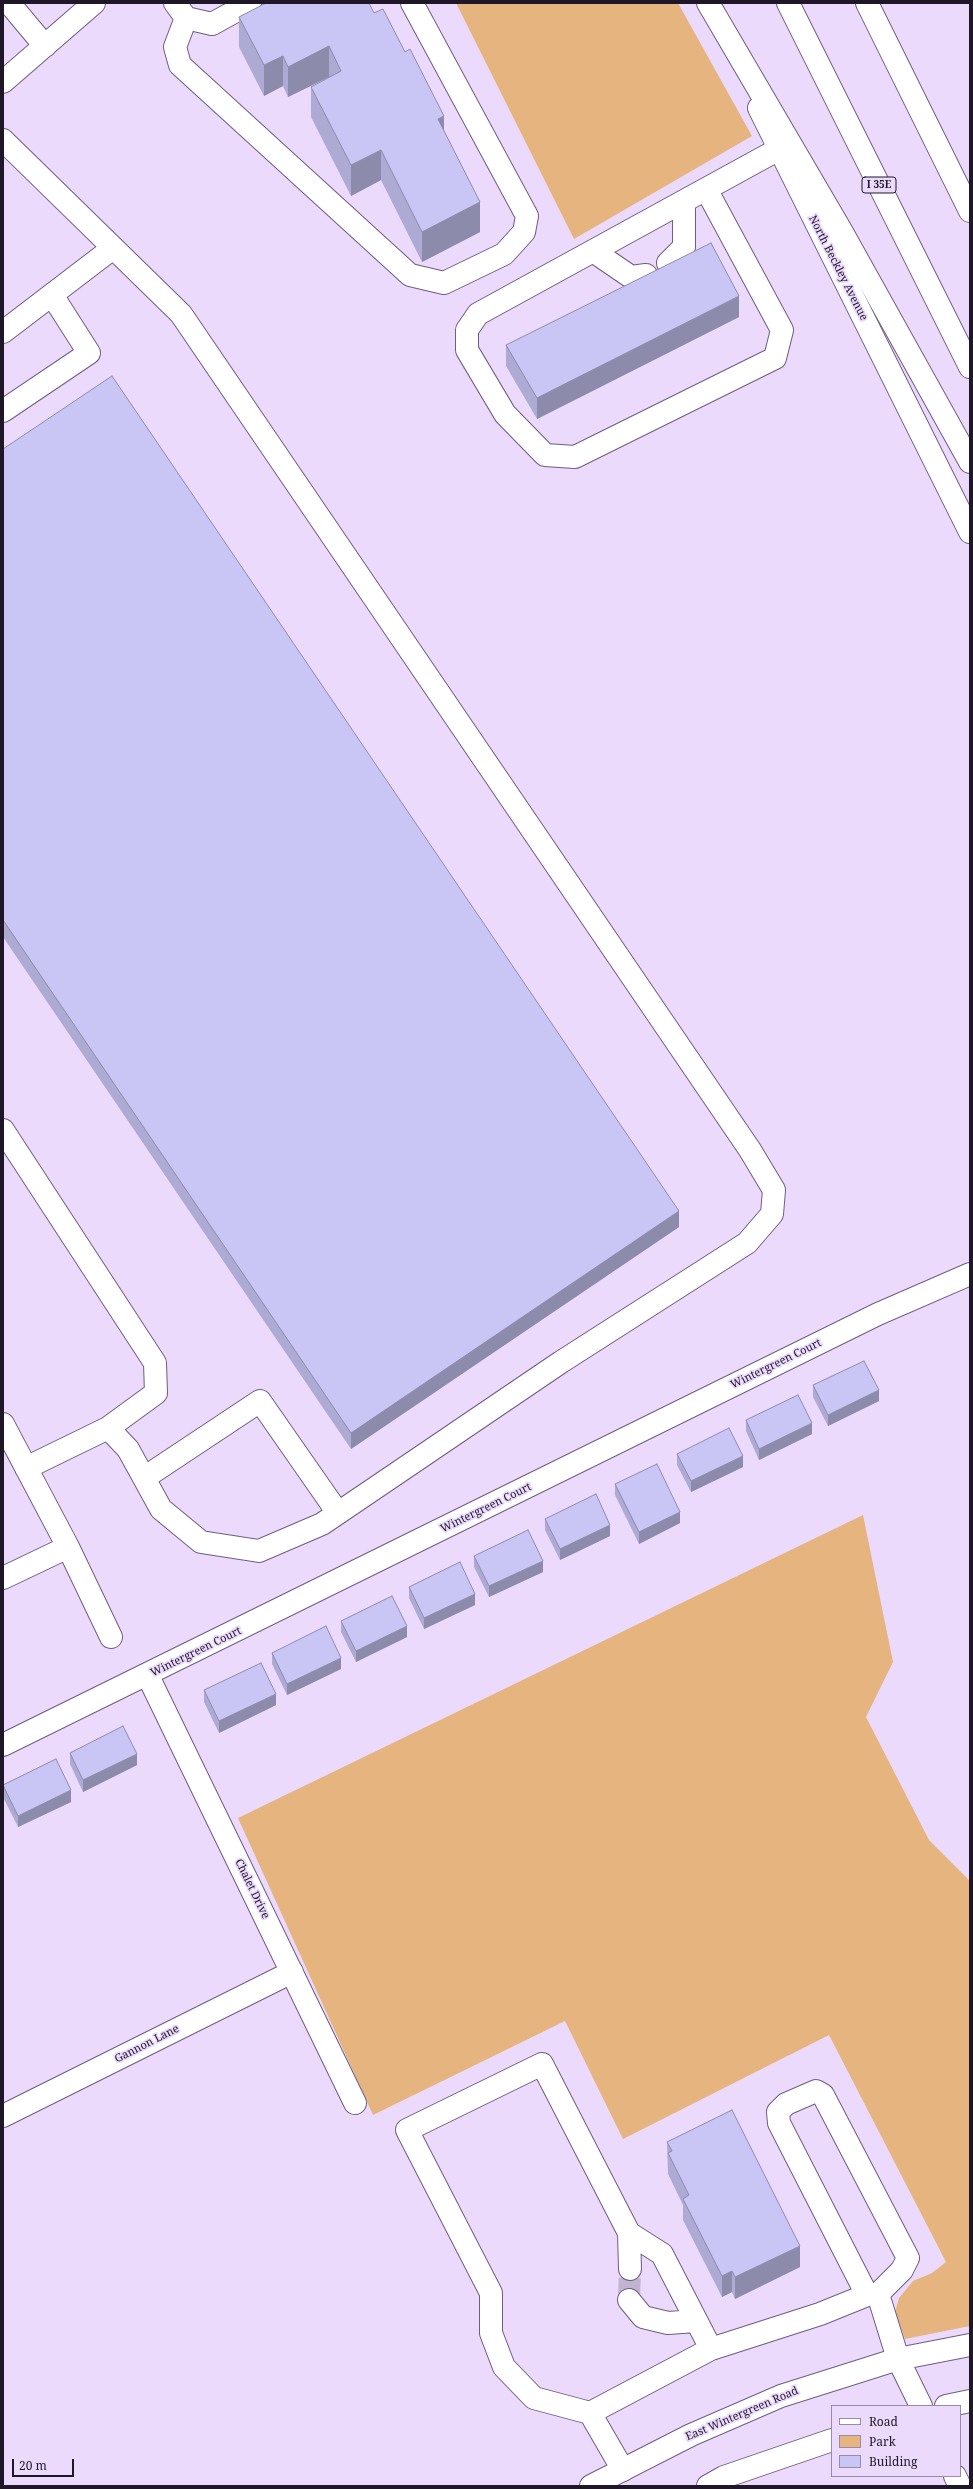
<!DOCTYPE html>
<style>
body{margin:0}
#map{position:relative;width:973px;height:2489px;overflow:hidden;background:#ebdafc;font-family:"Noto Serif",serif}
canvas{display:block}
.frame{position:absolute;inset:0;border:4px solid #1f1727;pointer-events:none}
.legend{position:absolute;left:831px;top:2405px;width:130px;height:72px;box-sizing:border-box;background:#ebdafc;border:1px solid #998ca7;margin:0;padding:5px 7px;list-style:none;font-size:12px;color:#1f1727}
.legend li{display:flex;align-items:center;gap:8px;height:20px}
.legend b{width:20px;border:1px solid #998ca7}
.scale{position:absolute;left:12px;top:2459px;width:62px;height:18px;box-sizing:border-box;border:2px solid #1f1727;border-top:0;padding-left:5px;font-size:12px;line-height:14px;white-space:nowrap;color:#1f1727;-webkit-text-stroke:3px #ebdafc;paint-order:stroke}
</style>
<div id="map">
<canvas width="973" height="2489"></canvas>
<div class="frame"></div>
<ul class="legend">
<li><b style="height:5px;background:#fff"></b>Road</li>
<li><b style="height:11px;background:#e6b47f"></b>Park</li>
<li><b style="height:11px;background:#c9c6f6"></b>Building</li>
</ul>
<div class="scale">20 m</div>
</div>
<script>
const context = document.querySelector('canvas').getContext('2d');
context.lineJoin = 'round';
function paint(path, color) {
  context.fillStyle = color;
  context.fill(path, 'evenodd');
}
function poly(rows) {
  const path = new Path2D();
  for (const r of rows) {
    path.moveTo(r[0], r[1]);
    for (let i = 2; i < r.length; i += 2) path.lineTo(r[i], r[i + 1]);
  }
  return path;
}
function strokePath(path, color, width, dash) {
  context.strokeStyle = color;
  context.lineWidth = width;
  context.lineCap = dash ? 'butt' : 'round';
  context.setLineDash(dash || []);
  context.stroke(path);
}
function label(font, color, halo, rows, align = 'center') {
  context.font = font + ' "Noto Serif",serif';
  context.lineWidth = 3.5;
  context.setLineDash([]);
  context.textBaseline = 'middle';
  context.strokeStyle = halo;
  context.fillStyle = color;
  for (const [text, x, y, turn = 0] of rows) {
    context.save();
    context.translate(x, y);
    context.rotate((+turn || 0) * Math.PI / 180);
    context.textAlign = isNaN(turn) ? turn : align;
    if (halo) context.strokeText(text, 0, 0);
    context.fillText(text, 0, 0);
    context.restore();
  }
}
paint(poly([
 [456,3,678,3,752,136,574,239],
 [863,1515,893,1662,866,1717,929,1840,970,1881,970,2326,905,2339,895,2312,899,2298,913,2281,932,2273,946,2262,829,2035,623,2139,565,2021,373,2115,238,1818]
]), '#e6b47f');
strokePath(poly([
 [629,2300,630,2269]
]), '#c2b3d1', 22, [22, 11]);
const minor = poly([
 [9,3,45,46],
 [175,3,186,18,212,24,250,3],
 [186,18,175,47,180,65,410,275,444,283,504,254,524,232,527,216,412,3],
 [3,82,94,3],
 [3,140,181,314,750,1150,774,1190,772,1214,747,1243,561,1362,322,1524,259,1551,201,1542,161,1509,128,1449,108,1428],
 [706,189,782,330,775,358,575,457,545,455,505,414,467,350,467,330,478,314,779,149],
 [593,251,631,277,646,275],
 [668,263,684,247,684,201],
 [3,332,113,248],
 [3,411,89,353,52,295],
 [3,1130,155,1363,156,1393,108,1428,26,1468],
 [3,1424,68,1547,111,1637],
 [144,1478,260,1401,338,1513],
 [3,1578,68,1547],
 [148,1676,355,2103],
 [3,1745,878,1314,970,1274],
 [3,2116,292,1972],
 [629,2233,630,2269],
 [867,2295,779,2123,778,2112,786,2104,816,2091,823,2095,908,2258,902,2270,878,2294],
 [629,2300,643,2317,668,2323,696,2321],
 [711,2349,820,2314,867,2295,878,2294,898,2359],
 [590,2413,711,2349,662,2254,629,2233,542,2064,407,2130,491,2293,491,2333,504,2367,534,2398,590,2413,623,2470],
 [955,2476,960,2486]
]);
const major = poly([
 [759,108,970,532],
 [898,2359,921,2406],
 [946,2406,970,2401],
 [591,2486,691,2435,781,2396,898,2359,970,2345],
 [708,2486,724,2477,832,2440]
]);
const highway = poly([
 [708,3,842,232,970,462],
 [788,3,970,367],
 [867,3,970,211]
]);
strokePath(minor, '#705d82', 24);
strokePath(major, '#705d82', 24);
strokePath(highway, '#705d82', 24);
strokePath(minor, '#fff', 22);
strokePath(major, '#fff', 22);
strokePath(highway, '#fff', 22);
paint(poly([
 [374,13,444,131,480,232,422,262,381,180,351,196,311,117,311,87,329,78,329,77,288,97,283,86,264,96,239,47,239,17],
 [739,317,537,419,506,366,506,345],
 [3,449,679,1227,351,1449,3,937],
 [813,1385,879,1401,828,1426,813,1397],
 [746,1420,812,1434,759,1460,746,1431],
 [677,1454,743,1467,691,1492,677,1465],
 [615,1484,680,1523,639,1544,615,1495],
 [545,1519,610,1536,560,1560,545,1530],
 [474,1556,543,1572,489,1597,474,1567],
 [409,1587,475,1605,424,1629,409,1598],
 [341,1621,407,1637,356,1662,341,1632],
 [272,1653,341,1669,287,1695,272,1664],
 [204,1690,276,1705,219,1733,204,1702],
 [70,1753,137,1765,83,1792,70,1764],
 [3,1785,71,1802,18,1827,3,1797],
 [667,2142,800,2267,735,2299,732,2292,722,2297,683,2220,683,2205,668,2174]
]), '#adaad4');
paint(poly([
 [329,46,329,77,288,97,288,67],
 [283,56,283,86,264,96,264,65],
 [444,116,444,146,438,119],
 [381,150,381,180,351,196,351,165],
 [480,202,480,232,422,262,422,232],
 [739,296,739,317,537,419,537,398],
 [679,1211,679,1227,351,1449,351,1433],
 [879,1390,879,1401,828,1426,828,1415],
 [812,1423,812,1434,759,1460,759,1449],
 [743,1456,743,1467,691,1492,691,1481],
 [680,1512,680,1523,639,1544,639,1532],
 [610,1525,610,1536,560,1560,560,1549],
 [543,1561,543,1572,489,1597,489,1586],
 [475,1594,475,1605,424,1629,424,1618],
 [407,1626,407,1637,356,1662,356,1651],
 [341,1658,341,1669,287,1695,287,1684],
 [276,1694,276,1705,219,1733,219,1721],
 [137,1754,137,1765,83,1792,83,1780],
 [71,1790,71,1802,18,1827,18,1816],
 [800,2246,800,2267,735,2299,735,2277],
 [732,2271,732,2292,722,2297,722,2276]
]), '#8d8bac');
const building = poly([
 [266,3,369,3,374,13,383,9,405,52,410,49,444,116,438,119,480,202,422,232,381,150,351,165,311,87,341,71,329,46,288,67,283,56,264,65,239,17,266,3],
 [711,243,739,296,537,398,506,345,711,243],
 [112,376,679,1211,351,1433,3,920,3,449,112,376],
 [864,1361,879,1390,828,1415,813,1385,864,1361],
 [798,1395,812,1423,759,1449,746,1420,798,1395],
 [729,1428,743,1456,691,1481,677,1454,729,1428],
 [657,1464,680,1512,639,1532,615,1484,657,1464],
 [596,1494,610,1525,560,1549,545,1519,596,1494],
 [528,1530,543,1561,489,1586,474,1556,528,1530],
 [460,1562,475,1594,424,1618,409,1587,460,1562],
 [392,1596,407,1626,356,1651,341,1621,392,1596],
 [326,1626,341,1658,287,1684,272,1653,326,1626],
 [261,1663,276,1694,219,1721,204,1690,261,1663],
 [123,1726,137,1754,83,1780,70,1753,123,1726],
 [56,1759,71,1790,18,1816,3,1785,56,1759],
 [732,2110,800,2246,735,2277,732,2271,722,2276,683,2199,689,2195,668,2153,672,2151,667,2142,732,2110]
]);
paint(building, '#c9c6f6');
strokePath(building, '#8d8bac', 1);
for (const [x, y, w] of [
 [879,185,34]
]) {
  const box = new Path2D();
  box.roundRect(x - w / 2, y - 8, w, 16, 3);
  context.fillStyle = '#ebdafc';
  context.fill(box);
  strokePath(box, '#1f1727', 1);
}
label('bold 10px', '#1f1727', null, [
 ["I 35E",879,185]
]);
label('11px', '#1f1727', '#ebdafc', [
 ["North Beckley Avenue",838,268,63],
 ["Wintergreen Court",776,1364,-26],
 ["Wintergreen Court",486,1508,-26],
 ["Wintergreen Court",196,1652,-26],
 ["Chalet Drive",252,1889,64],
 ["Gannon Lane",147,2044,-27],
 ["East Wintergreen Road",742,2414,-23]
]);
</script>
